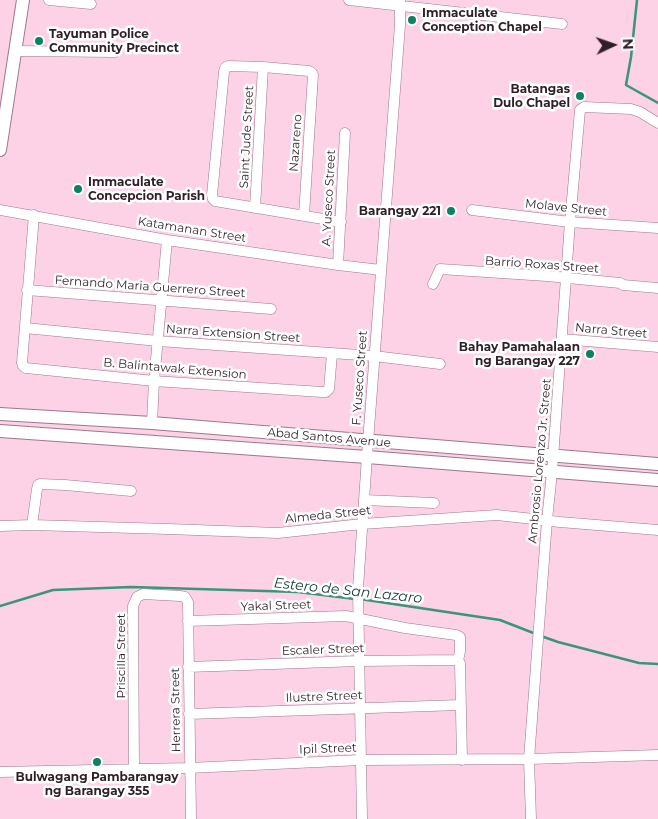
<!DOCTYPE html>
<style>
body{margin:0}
#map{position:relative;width:658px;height:819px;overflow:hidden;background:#fdd1e6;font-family:Montserrat,sans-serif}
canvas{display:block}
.north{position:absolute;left:588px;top:20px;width:50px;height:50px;-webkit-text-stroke:4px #fff;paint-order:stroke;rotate:87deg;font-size:14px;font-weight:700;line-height:20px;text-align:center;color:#2f1f27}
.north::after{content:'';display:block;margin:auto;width:18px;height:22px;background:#2f1f27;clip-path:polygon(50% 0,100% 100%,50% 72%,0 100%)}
</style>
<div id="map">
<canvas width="658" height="819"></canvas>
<div class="north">N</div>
</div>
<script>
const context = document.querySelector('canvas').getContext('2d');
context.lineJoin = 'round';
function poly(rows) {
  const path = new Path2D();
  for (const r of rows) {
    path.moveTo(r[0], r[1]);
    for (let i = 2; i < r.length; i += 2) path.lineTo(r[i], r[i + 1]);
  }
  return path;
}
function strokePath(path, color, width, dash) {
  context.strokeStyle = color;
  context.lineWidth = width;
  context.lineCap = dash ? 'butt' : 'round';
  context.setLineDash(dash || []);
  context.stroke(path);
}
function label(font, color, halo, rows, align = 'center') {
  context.font = font + ' Montserrat,sans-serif';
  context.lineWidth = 5;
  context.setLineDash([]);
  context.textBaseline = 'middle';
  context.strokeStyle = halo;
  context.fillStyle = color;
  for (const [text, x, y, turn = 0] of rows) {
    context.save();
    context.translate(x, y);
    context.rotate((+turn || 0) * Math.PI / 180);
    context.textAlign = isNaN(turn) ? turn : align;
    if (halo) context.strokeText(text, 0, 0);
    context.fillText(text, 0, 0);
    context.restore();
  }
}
strokePath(poly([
 [637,0,631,57,626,85,658,103],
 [360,599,500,620,536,634],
 [0,606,53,590,131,587,298,592,355,599],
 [541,636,558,642,639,663,658,664]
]), '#399678', 2.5);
const minor = poly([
 [49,0,91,4],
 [349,0,562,24],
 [15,51,115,52],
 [255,208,263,67],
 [0,210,167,240,338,265,381,270],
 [472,210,570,222,658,228],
 [34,215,22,363,23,366,26,368,154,381,322,392,326,392,329,389,332,354],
 [304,215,313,75,312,73,309,71,263,67,228,66,225,68,224,72,212,195,213,199,215,201,341,222],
 [338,265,345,133],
 [433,284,440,269,547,276,620,283,623,285,658,288],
 [27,290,271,309],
 [25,328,158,341,374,356,440,364],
 [562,339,658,347],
 [152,423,154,381,167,240],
 [364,500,434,503],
 [32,525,37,489,38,485,40,484,65,485,131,491],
 [0,526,32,525,168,529,278,533,362,524,497,515,560,522,658,530],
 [188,621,346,616,405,628,456,635,460,637,460,651,458,661,460,663,462,760],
 [188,667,359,661,456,660,458,661],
 [189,714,460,705],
 [134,769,133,606,137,597,143,594,180,596,185,597,188,602,191,819],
 [0,772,189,768,361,760,529,759,658,755],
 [362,819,358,588,368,442,400,25,400,0],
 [531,819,529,759,547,520,552,472,570,222,580,110,584,107,631,109,640,112,658,123]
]);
const major = poly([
 [0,150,23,0],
 [0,414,152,423,658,464],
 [0,431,367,457,658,480]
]);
strokePath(minor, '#9e778a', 11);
strokePath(major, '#9e778a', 14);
strokePath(minor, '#fff', 10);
strokePath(major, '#fff', 12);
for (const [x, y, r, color] of [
 [412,20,5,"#078263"],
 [39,41,5,"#078263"],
 [580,96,5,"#078263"],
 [78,189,5,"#078263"],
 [451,211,5,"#078263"],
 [590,354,5,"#078263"],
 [97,762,5,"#078263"]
]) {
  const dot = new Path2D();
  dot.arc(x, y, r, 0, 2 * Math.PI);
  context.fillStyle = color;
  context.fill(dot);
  strokePath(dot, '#fff', 2);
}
label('bold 12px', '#2f1f27', '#fff', [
 ["Immaculate",422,13],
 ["Conception Chapel",422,27],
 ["Tayuman Police",49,34],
 ["Community Precinct",49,48],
 ["Batangas",570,89,"right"],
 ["Dulo Chapel",570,103,"right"],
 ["Immaculate",88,182],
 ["Concepcion Parish",88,196],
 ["Barangay 221",441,211,"right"],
 ["Bahay Pamahalaan",580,347,"right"],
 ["ng Barangay 227",580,361,"right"],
 ["Bulwagang Pambarangay",97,777,"center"],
 ["ng Barangay 355",97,791,"center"]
], 'left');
label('12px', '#2f1f27', '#fff', [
 ["Saint Jude Street",247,137,-87],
 ["Nazareno",296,143,-86],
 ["A. Yuseco Street",329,198,-87],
 ["Molave Street",566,208,6],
 ["Katamanan Street",192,230,9],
 ["Barrio Roxas Street",542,265,4],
 ["Fernando Maria Guerrero Street",150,287,4],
 ["Narra Street",611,331,5],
 ["Narra Extension Street",233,334,4],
 ["B. Balintawak Extension",175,369,5],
 ["F. Yuseco Street",360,378,-86],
 ["Abad Santos Avenue",329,438,5],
 ["Ambrosio Lorenzo Jr. Street",540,461,-85],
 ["Almeda Street",328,515,-6],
 ["Yakal Street",276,606,-2],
 ["Escaler Street",323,650,-2],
 ["Priscilla Street",121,656,-90],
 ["Ilustre Street",324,697,-2],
 ["Herrera Street",176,710,-91],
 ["Ipil Street",328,749,-2]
]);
label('italic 14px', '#133c2e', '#fff', [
 ["Estero de San Lazaro",348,591,6]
]);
</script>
